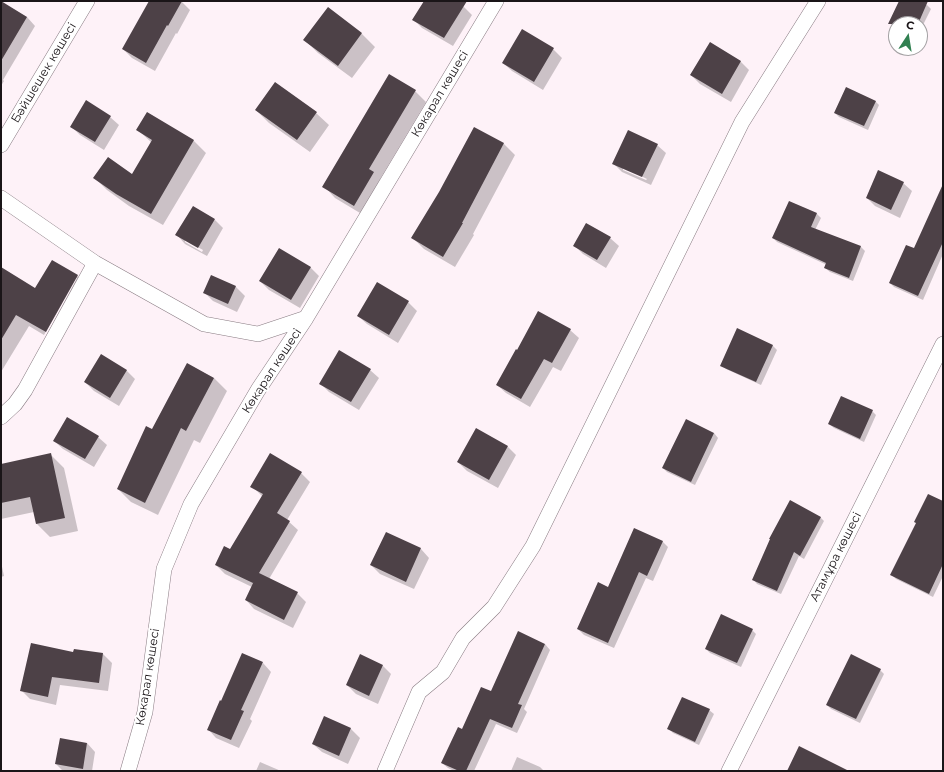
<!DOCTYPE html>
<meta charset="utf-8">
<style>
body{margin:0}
#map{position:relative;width:944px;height:772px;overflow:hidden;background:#fef2f8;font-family:Montserrat,sans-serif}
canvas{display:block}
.frame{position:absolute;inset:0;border:2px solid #1a1518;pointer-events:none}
.north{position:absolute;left:888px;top:16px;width:40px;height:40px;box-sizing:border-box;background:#fff;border:1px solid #a3a1a3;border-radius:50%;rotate:12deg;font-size:11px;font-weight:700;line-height:16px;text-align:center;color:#1a1518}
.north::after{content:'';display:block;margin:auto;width:14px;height:18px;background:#318051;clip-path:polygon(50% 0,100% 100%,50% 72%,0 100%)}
</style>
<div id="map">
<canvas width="944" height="772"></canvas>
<div class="frame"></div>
<div class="north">С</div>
</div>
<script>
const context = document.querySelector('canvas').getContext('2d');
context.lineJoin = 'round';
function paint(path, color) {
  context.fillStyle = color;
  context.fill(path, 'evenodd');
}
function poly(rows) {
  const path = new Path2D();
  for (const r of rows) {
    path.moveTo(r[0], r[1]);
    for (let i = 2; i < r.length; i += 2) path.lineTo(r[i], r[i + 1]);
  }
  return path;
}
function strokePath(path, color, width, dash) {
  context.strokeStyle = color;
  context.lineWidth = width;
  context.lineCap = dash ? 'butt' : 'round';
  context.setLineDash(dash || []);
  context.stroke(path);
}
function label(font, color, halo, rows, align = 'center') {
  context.font = font + ' Montserrat,sans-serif';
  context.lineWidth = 4;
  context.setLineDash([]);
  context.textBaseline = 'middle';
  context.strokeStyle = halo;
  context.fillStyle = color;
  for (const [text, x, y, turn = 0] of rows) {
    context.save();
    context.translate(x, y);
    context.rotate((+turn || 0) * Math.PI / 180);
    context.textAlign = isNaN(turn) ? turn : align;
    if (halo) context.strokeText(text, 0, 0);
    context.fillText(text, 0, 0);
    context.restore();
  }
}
paint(poly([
 [151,1,181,1,190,10,177,34,176,33,155,71,132,58,123,49],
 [425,1,455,1,463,6,472,15,453,46,422,28,414,20],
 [900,1,919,1,927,5,931,9,920,31,920,24,896,24,896,28,890,23],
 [1,2,27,17,35,26,3,80,4,81,1,86],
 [328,9,362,34,375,47,352,78,318,53,305,40],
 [710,43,741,62,749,70,731,102,700,84,691,75],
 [553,49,562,58,543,90,512,71,503,63],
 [415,91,426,102,380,179,384,184,365,216,335,198,324,186],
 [875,101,879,105,868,130,839,117,835,113],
 [256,110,316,113,329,125,310,152,269,123],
 [148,113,194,141,206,153,163,225,129,206,107,190,95,178,132,176,152,143,138,130],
 [110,117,119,125,104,150,80,135,71,126],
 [474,128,504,144,515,155,473,234,474,235,455,267,424,249,413,238,440,192],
 [657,145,666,153,651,185,622,172,614,164],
 [623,167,647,179,646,180,623,170],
 [903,183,912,191,900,218,875,206,867,198],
 [943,186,943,254,923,300,894,287,890,283,914,250],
 [790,202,817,214,821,218,815,230,861,247,865,251,853,281,830,272,825,268,827,265,777,242,773,238],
 [215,220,223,228,207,256,185,244,177,235],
 [185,240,203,250,202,252,185,242],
 [610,238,619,246,606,268,583,254,574,245],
 [310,267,319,276,300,308,269,290,260,281],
 [1,269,36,290,77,276,89,288,59,344,46,336,77,278,75,278,44,335,29,326,1,372],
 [212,276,236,287,245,296,237,312,213,301,204,292],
 [408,302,417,311,398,343,367,324,358,316],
 [570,330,579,338,561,371,553,367,530,407,506,393,497,385],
 [738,330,773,346,777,350,761,385,726,369,722,365],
 [187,364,214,378,227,391,200,443,194,440,158,515,131,502,118,489,152,430],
 [126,370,135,379,119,406,94,391,85,382],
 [370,370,379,378,359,410,329,392,320,383],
 [872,411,876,415,864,442,834,428,829,424],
 [714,433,718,438,695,485,667,472,663,468],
 [98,437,107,445,94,467,63,449,54,441],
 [508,447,516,455,498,488,467,471,458,462],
 [50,454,64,468,78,531,50,537,37,524,34,512,1,519,1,465],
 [301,473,310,482,287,520,298,530,269,579,297,593,306,602,293,628,254,609,246,600,252,587,225,574,216,565,231,550,263,497,252,486],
 [943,502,943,576,933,597,896,579,892,575],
 [820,517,824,521,804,559,799,556,781,594,757,584,753,579],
 [662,541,668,547,653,581,646,578,614,648,584,635,578,629,608,588],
 [421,549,429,558,414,589,380,574,371,565],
 [1,562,4,576,1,577],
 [752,630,756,634,741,667,710,653,706,649],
 [545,644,550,650,524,709,527,712,517,733,496,724,474,771,454,771,448,768,442,763,462,730,491,693],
 [75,650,103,654,112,663,108,691,60,685,56,705,30,699,22,691,74,654],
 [263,663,271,672,250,719,252,721,239,748,216,738,208,729],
 [383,666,391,674,378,704,356,694,347,685],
 [880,670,884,674,860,723,831,709,827,705],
 [709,710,714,714,699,745,673,733,669,729],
 [325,717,351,729,360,738,348,764,322,752,313,744],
 [87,743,95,752,92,771,63,771,56,764],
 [517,757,540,767,544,771,511,771],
 [260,762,281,771,256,771]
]), '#0003');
paint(poly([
 [1,1,27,17,1,61],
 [149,1,182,1,168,26,167,25,146,63,122,49],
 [424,1,467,1,444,38,412,20],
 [899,1,928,1,918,24,888,24],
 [328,7,362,33,338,66,303,40],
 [522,29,554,48,534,82,502,63],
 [710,42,741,61,722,94,690,75],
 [389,74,416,90,369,169,374,172,354,206,322,187],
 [275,82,317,112,297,140,255,110],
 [846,87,876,101,864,126,834,113],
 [86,100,111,116,95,142,70,127],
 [147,112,194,140,151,214,116,194,93,178,108,157,132,174,152,140,136,130],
 [474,127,504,143,462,223,463,223,443,257,411,238,439,192],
 [628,130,658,144,642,177,612,164],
 [878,170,904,182,891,210,866,198],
 [943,184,943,242,918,296,889,283,906,245,914,248],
 [789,201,817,213,811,227,861,246,849,278,824,268,826,263,772,238],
 [193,206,215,219,198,248,175,235],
 [586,223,611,237,597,260,573,246],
 [279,248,311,267,291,300,259,281],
 [52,260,78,275,46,332,16,315,1,340,1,267,35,288],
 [211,275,236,286,228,304,203,293],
 [377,282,409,301,389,335,357,316],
 [538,311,571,329,552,363,544,359,521,399,496,385,516,349,517,350],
 [737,328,773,345,756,382,720,366],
 [339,350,371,369,351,402,319,384],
 [101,354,127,370,110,398,84,382],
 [187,363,214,378,186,431,181,428,145,503,117,489,146,426,152,429],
 [841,396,873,410,860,439,828,424],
 [67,417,99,436,85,459,53,441],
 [686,419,714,433,691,482,662,468],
 [476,428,508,446,489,480,457,462],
 [51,453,65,518,36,524,30,497,1,503,1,464],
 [270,453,302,472,277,513,290,521,259,573,298,592,284,620,245,600,254,581,253,583,215,565,224,546,230,549,263,494,250,487],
 [928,494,943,501,943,564,929,594,890,575,916,523,914,522],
 [790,500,821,517,800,556,794,552,777,591,752,580,770,539,769,539],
 [634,528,663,541,647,576,639,572,608,643,577,629,598,582,608,587],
 [386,532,421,548,406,582,370,565],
 [721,614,753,629,737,663,705,649],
 [518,631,545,644,518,704,522,705,512,728,490,719,466,771,459,771,441,763,458,727,462,729,481,687,491,691],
 [31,643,73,652,74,649,103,653,99,683,52,677,48,697,20,691],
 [242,653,263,662,241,710,244,711,231,740,207,730,220,700,221,701],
 [360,654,383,665,369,696,346,685],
 [851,654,881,669,856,719,826,705],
 [682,697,710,709,695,742,667,729],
 [324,716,351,728,339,756,312,744],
 [60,738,87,743,83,769,55,764],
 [799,746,849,771,787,771]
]), '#4d4147');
const minor = poly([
 [1,145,87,1],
 [1,198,95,263,204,324,258,334,306,318],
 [1,417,15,404,25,390,95,263],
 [128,771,145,712,164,569,191,504,258,390,306,318,496,1],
 [385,771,419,692,443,672,463,638,494,607,533,546,742,122,818,1],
 [729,771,943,344]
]);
strokePath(minor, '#887b82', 16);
strokePath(minor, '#fff', 15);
label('12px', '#1a1518', '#fff', [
 ["Бәйшешек көшесі",44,73,-59],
 ["Көкарал көшесі",440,94,-59],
 ["Көкарал көшесі",272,371,-57],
 ["Атамұра көшесі",836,557,-63],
 ["Көкарал көшесі",148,677,-81]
]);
</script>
